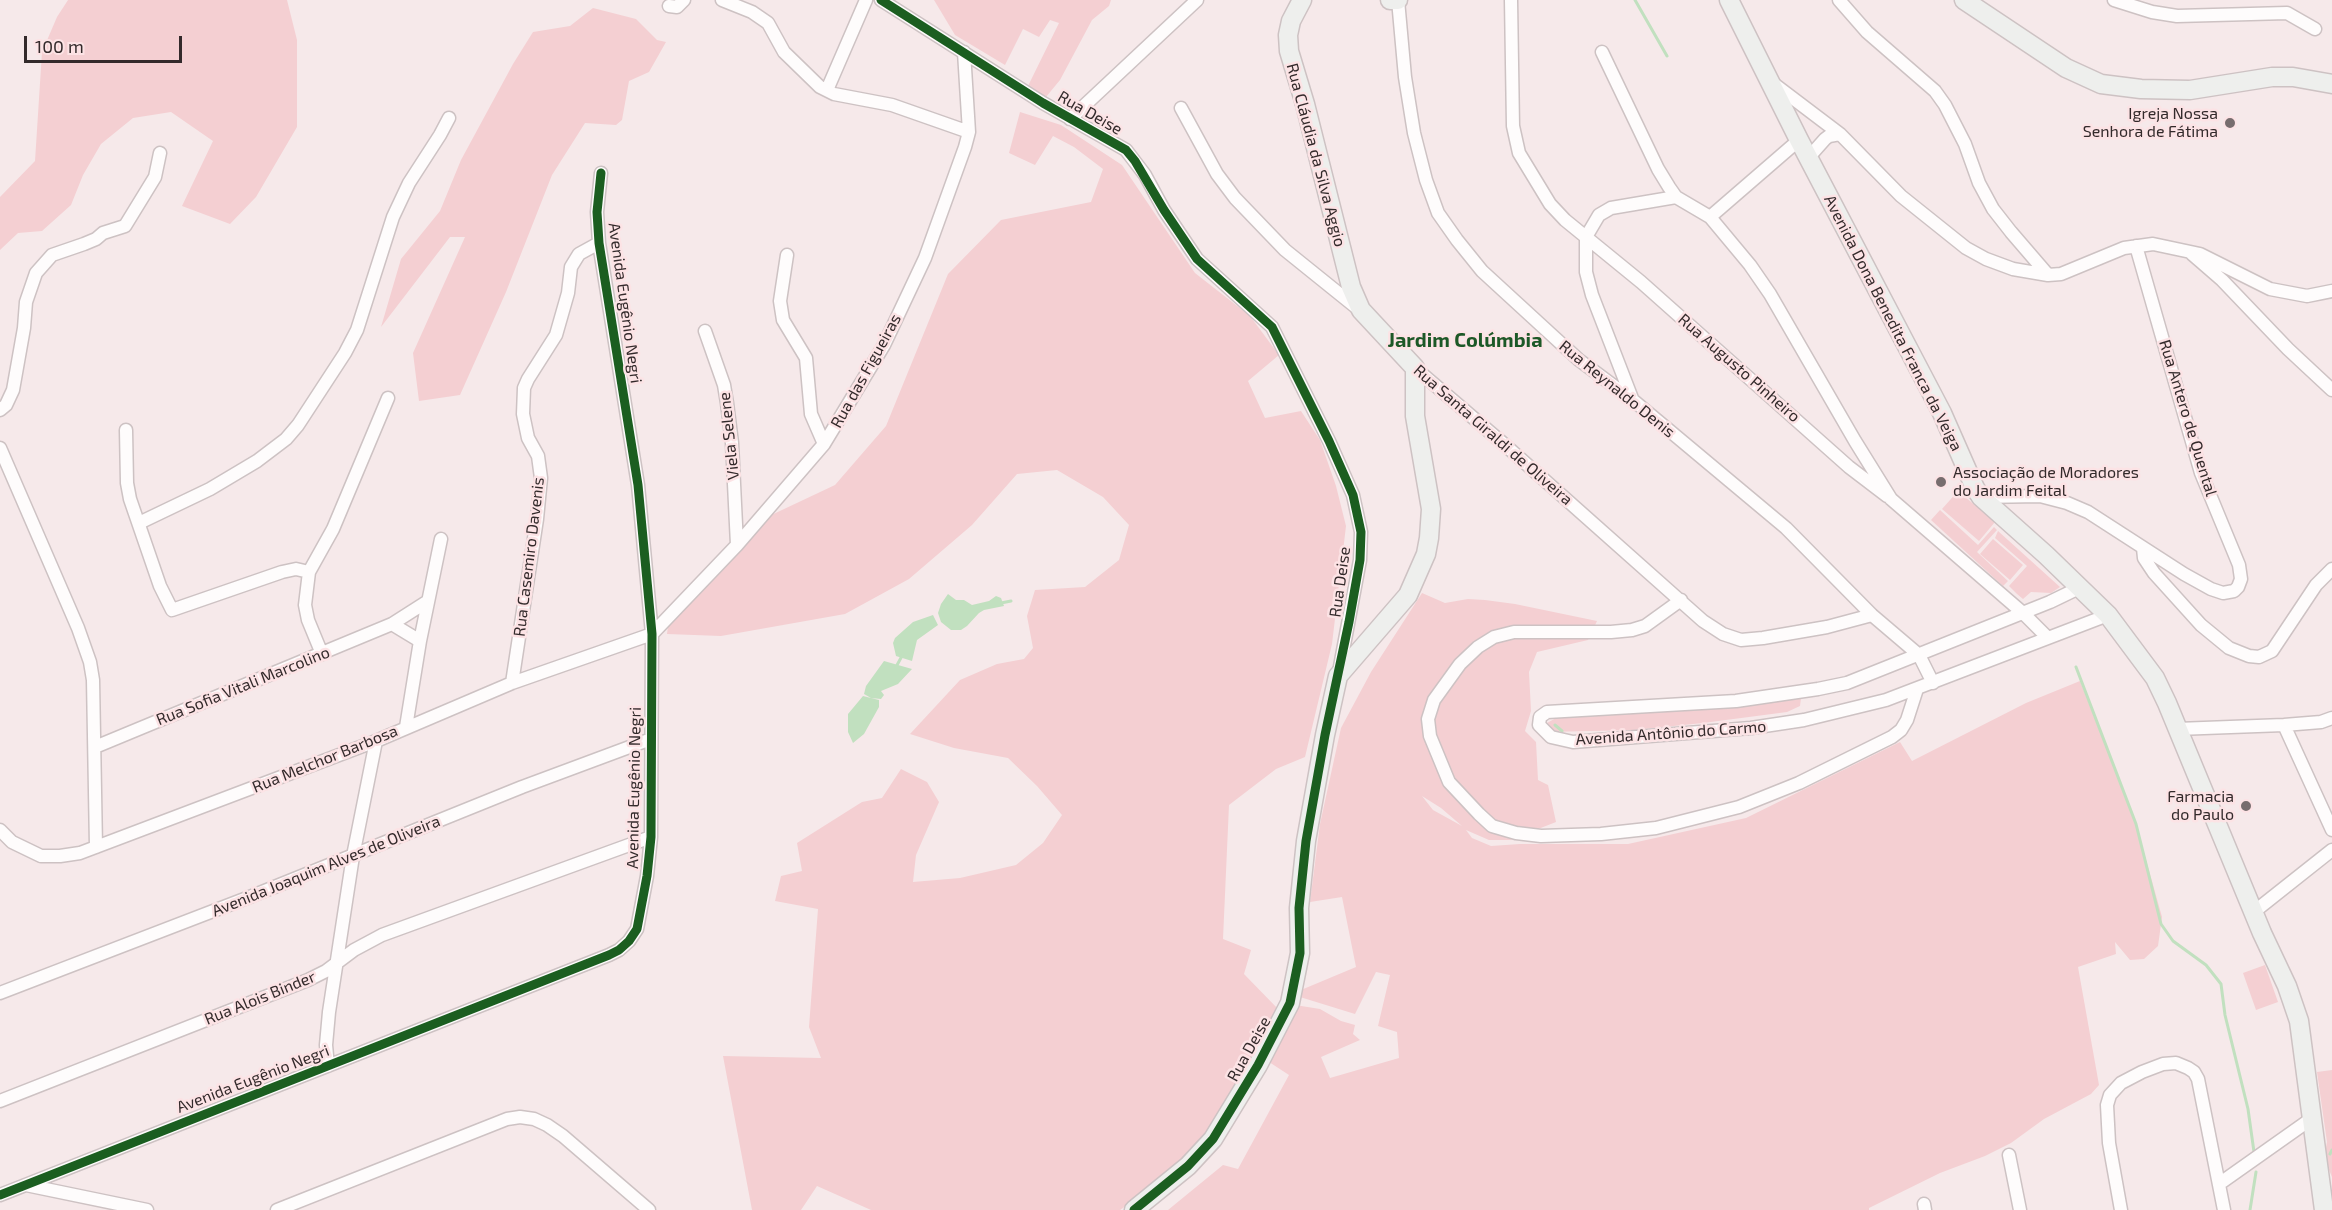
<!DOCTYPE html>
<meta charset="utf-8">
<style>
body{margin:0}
#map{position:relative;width:2332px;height:1210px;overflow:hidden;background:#f6e9ea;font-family:"Exo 2",sans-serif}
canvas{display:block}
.scale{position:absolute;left:24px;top:36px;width:158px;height:27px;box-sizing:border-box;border:3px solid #332a2b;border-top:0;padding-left:8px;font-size:18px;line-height:21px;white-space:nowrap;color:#332a2b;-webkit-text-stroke:4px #fce3e5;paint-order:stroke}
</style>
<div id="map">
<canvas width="2332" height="1210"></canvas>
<div class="scale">100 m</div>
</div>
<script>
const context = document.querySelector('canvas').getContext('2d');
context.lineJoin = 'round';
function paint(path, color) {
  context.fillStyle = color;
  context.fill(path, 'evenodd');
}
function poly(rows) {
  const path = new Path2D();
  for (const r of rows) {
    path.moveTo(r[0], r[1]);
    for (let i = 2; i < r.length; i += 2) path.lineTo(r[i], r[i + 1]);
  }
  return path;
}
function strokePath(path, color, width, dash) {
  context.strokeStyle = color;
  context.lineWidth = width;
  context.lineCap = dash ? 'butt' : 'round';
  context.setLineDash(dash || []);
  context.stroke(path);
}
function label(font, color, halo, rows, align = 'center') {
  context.font = font + ' "Exo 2",sans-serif';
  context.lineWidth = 5;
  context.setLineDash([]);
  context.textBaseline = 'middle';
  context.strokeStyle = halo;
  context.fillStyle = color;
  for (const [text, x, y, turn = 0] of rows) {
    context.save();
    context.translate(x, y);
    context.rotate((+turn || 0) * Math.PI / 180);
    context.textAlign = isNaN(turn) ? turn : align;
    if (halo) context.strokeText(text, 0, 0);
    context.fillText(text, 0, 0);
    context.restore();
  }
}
paint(poly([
 [68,0,287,0,297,40,297,127,256,197,230,224,182,206,213,141,171,112,133,118,101,144,83,175,71,205,42,231,18,233,0,250,0,197,35,161,42,52,57,17],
 [934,0,1111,0,1109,6,1092,20,1060,80,1046,97,1028,86,1059,23,1050,20,1039,37,1023,29,1005,65,955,35],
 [593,8,636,19,657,40,666,42,649,72,629,81,622,120,616,125,585,123,552,175,506,292,460,395,419,401,413,353,465,237,450,237,381,327,401,259,440,211,461,160,513,64,533,32,570,26],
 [1020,112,1061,125,1122,165,1195,273,1250,316,1279,355,1248,381,1265,418,1301,411,1320,440,1336,486,1346,526,1332,644,1305,757,1276,769,1229,805,1223,939,1251,950,1244,974,1279,1010,1209,1133,1164,1180,1120,1210,871,1210,817,1186,801,1210,752,1210,723,1056,821,1058,809,1027,818,909,775,901,781,876,802,871,797,843,862,802,882,798,901,769,927,782,939,802,916,855,913,882,960,878,1016,865,1043,843,1062,815,1037,786,1008,758,954,748,910,734,960,680,997,664,1024,659,1033,648,1027,616,1035,590,1085,587,1119,560,1129,525,1103,497,1057,470,1017,474,972,525,909,579,845,614,721,636,667,634,669,618,765,518,835,485,886,426,948,274,1001,220,1091,202,1103,169,1074,147,1053,136,1035,165,1009,153],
 [1958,491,1995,522,1979,541,1942,509],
 [1940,510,1978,545,1994,527,1997,530,1977,552,2008,581,2003,586,1931,520],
 [1998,531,2060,587,2051,593,2031,592,2023,599,2017,594,2009,586,2027,566,1995,538],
 [1993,539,2023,565,2010,580,1980,554],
 [1422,593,1445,603,1468,599,1485,600,1515,604,1597,621,1588,640,1537,652,1529,672,1531,711,1525,731,1536,742,1538,780,1548,785,1556,822,1510,840,1489,840,1466,830,1472,838,1491,846,1520,844,1628,844,1746,818,1900,742,1912,761,2026,703,2080,681,2136,824,2162,917,2158,946,2144,959,2130,960,2115,942,2116,954,2078,967,2099,1085,2091,1094,2044,1119,2011,1143,1985,1156,1940,1173,1869,1208,1869,1210,1168,1210,1223,1165,1238,1169,1289,1075,1266,1060,1295,1005,1320,1009,1341,1021,1355,1025,1353,1034,1360,1040,1321,1057,1330,1078,1399,1058,1397,1032,1378,1026,1390,975,1376,972,1355,1014,1300,997,1301,990,1356,967,1342,897,1310,902,1320,824,1341,728,1371,672],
 [1422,796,1441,808,1462,826,1433,810],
 [1788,694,1801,698,1800,706,1787,712,1703,723,1634,730,1547,732,1547,723,1556,718],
 [2265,965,2278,1002,2256,1010,2243,973],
 [2332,1070,2332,1177,2324,1158,2327,1142,2317,1072]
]), '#f4cfd2');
paint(poly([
 [948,594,956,600,964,600,972,605,989,601,996,596,1001,598,1004,606,984,610,979,613,967,626,961,630,951,630,941,622,938,613,941,604],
 [933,615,938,625,917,640,912,661,896,656,893,643,895,638,913,622],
 [884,661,912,669,898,684,881,691,884,695,881,699,871,698,864,694,866,686],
 [863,696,879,700,879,707,864,734,853,743,848,732,848,714]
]), '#c1e0bf');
strokePath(poly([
 [1635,0,1667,56],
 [1001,603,1011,601],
 [896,667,903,654],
 [2076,667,2136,824,2161,924,2173,941,2206,965,2221,984,2225,1015,2248,1109,2254,1152],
 [1555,725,1562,731],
 [2330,1154,2332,1150],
 [2250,1210,2256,1172]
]), '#c1e0bf', 3);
const street = poly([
 [722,0,752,12,768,23,784,52,820,87,834,94,892,105,969,132],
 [881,0,1043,103,1126,150,1145,175,1164,210,1197,259,1272,327,1329,441,1353,495,1361,532,1360,560,1339,672],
 [1398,0,1405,77,1414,133,1426,180,1438,213,1457,240,1482,271,1579,360,1634,401,1786,528,1872,615,1919,655,1933,683],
 [1511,0,1513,126,1519,153,1550,204,1565,220,1641,282,1849,467,1887,496],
 [1839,0,1867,32,1935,91,1945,105,1965,144,1979,183,1993,209,2011,232,2048,275],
 [2114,0,2152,12,2177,16,2287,13,2315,29],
 [669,6,677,7,684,0],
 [1602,52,1658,169,1669,187,1676,197,1710,217,1750,265,1770,294,1855,441,1891,499,2023,613,2047,637],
 [1774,84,1840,134,1901,196,1966,248,1986,259,2013,269,2048,275,2061,274,2124,248,2153,244,2200,254,2270,289,2307,296,2332,291],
 [827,90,866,0],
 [1181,108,1217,174,1235,198,1285,250,1357,308],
 [1070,119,1197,0],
 [1809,157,1825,139,1829,136,1840,134],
 [1710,217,1799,140],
 [2192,254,2222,280,2288,349,2332,390],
 [787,255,780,301,783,320,806,358,811,414,824,444],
 [705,331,724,385,727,403,732,443,737,545],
 [1415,368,1505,445,1703,621,1723,634,1741,640,1763,638,1827,627,1872,615],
 [1633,401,1592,295,1586,272,1586,237,1599,215,1611,208,1676,197],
 [0,410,6,405,13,390,24,328,26,302,36,273,52,255,84,244,96,239,103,233,125,226,155,177,160,153],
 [126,430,127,483,130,499,160,586,172,610,282,572,296,569,309,572],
 [0,448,78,628,90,662,93,680,96,847],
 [1981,497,2040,496,2067,503,2088,512,2184,574,2211,589,2223,593,2234,591,2238,587,2241,579,2239,565,2201,473,2136,246],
 [139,523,210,489,257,461,286,439,298,425,345,353,357,330,393,217,409,183,440,135,449,118],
 [2143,548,2144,558,2154,573,2201,625,2229,648,2249,656,2259,657,2272,651,2316,585,2332,569],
 [2081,587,2050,602,1847,683,1818,689,1736,701,1547,712,1540,717,1539,725,1551,737,1573,742,1751,728,1804,720,1886,700,2108,615],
 [1681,600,1645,626,1632,630,1611,632,1514,632,1494,637,1478,647,1460,664,1434,700,1428,719,1430,736,1449,782,1479,814,1492,826,1516,833,1541,836,1601,834,1656,828,1739,807,1799,783,1892,737,1901,730,1907,720,1917,689],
 [392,624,420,641],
 [322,654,308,620,305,605,309,572,333,529,388,398],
 [512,683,537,519,541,478,538,456,528,438,523,414,524,388,528,379,556,335,568,293,571,267,579,254,599,243],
 [2284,725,2332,830],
 [406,727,420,641,441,539],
 [2177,729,2284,725,2321,722,2332,718],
 [95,747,392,624,428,601],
 [0,830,12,842,41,856,60,856,80,853,376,741,512,683,652,634,737,545,824,444,884,345,925,258,965,147,969,132,964,52],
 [2255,911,2332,850],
 [0,993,247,898,522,787,651,739],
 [328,1066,326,1045,329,1012,353,856,376,741],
 [0,1101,308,980,326,971,354,950,382,935,651,837],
 [2009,1155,2020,1210],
 [2219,1184,2311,1119],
 [26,1185,147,1210],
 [0,1195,609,955,619,950,629,941,637,929,647,876,651,837,652,634,638,485,599,243,597,212,601,173],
 [1924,1204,1925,1210],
 [277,1210,507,1119,520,1117,534,1119,547,1125,563,1136,649,1210],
 [2121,1210,2109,1143,2107,1105,2110,1095,2121,1083,2142,1072,2163,1064,2176,1063,2188,1068,2194,1072,2198,1079,2224,1210]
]);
const secondary = poly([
 [1390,0,1398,0],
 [1729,0,1799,140,1942,413,1975,488,1981,497,2046,555,2108,615,2155,678,2167,703,2262,933,2287,986,2299,1021,2324,1210],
 [1964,0,2066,68,2101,84,2141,89,2190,90,2272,77,2293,77,2332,84],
 [1134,1210,1188,1166,1213,1139,1258,1065,1290,1003,1300,953,1299,908,1306,841,1325,735,1338,676,1408,595,1426,554,1429,538,1431,509,1415,416,1415,368,1361,310,1351,287,1305,104,1289,51,1288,35,1291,21,1302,0]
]);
strokePath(street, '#cdc2c3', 15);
strokePath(secondary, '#cdc2c3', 21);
strokePath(street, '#fefcfc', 12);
strokePath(secondary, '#eeefed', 18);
strokePath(poly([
 [881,0,1043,103,1126,150,1135,161,1164,210,1197,259,1272,327,1329,441,1353,495,1361,532,1360,560,1349,622,1325,735,1306,841,1299,908,1300,953,1290,1003,1258,1065,1213,1139,1188,1166,1134,1210],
 [0,1195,609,955,619,950,629,941,637,929,647,876,651,837,652,634,638,485,599,243,597,212,601,173]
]), '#1b5e20', 9);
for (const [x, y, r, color] of [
 [2230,123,6,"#776d6e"],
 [1941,482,6,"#776d6e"],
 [2246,806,6,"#776d6e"]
]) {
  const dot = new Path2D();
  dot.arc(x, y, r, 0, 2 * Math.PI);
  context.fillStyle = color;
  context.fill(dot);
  strokePath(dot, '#fce3e5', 2);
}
label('16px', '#332a2b', '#fce3e5', [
 ["Rua Deise",1090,113,30],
 ["Rua Cláudia da Silva Aggio",1316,155,75],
 ["Avenida Eugênio Negri",625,303,82],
 ["Avenida Dona Benedita Franca da Veiga",1893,323,63],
 ["Rua Augusto Pinheiro",1739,368,41],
 ["Rua das Figueiras",866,371,-61],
 ["Rua Reynaldo Denis",1617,389,39],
 ["Rua Antero de Quental",2188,418,73],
 ["Rua Santa Giraldi de Oliveira",1493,435,41],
 ["Viela Selene",729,436,-96],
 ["Rua Casemiro Davenis",529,557,-83],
 ["Rua Deise",1340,582,-82],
 ["Rua Sofia Vitali Marcolino",243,686,-22],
 ["Avenida Antônio do Carmo",1671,733,-4],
 ["Rua Melchor Barbosa",325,759,-22],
 ["Avenida Eugênio Negri",634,788,-89],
 ["Avenida Joaquim Alves de Oliveira",326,866,-22],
 ["Rua Alois Binder",260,998,-22],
 ["Rua Deise",1249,1049,-61],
 ["Avenida Eugênio Negri",253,1079,-21]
]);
label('16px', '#332a2b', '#fce3e5', [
 ["Igreja Nossa",2218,114],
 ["Senhora de Fátima",2218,132],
 ["Associação de Moradores",1953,473,"left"],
 ["do Jardim Feital",1953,491,"left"],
 ["Farmacia",2234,797],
 ["do Paulo",2234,815]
], 'right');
label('bold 20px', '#1d5827', '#fce3e5', [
 ["Jardim Colúmbia",1465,340]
]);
</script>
